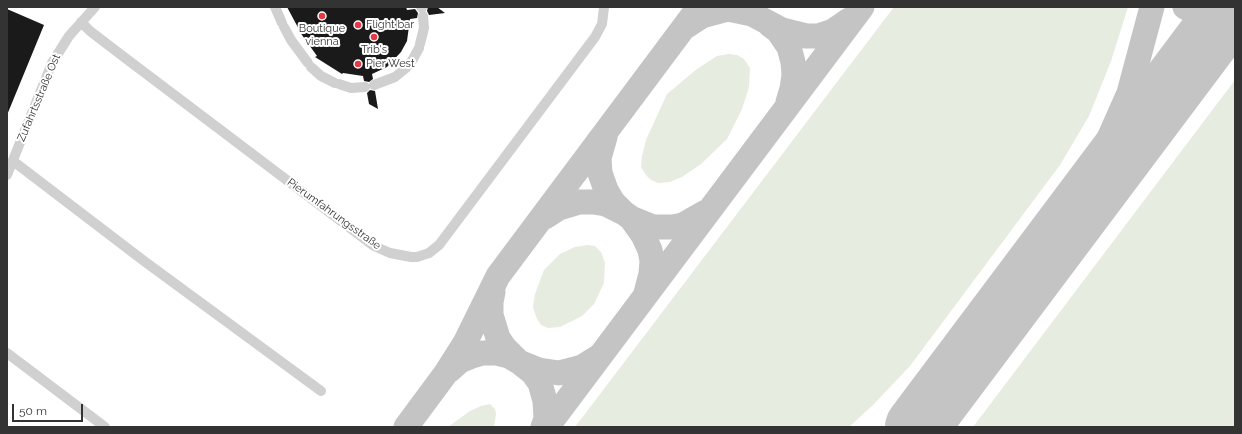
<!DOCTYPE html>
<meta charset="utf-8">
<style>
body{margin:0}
#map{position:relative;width:1242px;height:434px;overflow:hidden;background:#fff;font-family:Raleway,sans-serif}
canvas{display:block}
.frame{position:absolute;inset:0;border:8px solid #333;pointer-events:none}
.scale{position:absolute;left:12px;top:404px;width:71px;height:18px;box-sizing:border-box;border:2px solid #333;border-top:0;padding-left:5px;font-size:12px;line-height:14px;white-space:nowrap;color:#333;-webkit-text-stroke:3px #fff;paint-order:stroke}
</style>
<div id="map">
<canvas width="1242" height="434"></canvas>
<div class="frame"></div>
<div class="scale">50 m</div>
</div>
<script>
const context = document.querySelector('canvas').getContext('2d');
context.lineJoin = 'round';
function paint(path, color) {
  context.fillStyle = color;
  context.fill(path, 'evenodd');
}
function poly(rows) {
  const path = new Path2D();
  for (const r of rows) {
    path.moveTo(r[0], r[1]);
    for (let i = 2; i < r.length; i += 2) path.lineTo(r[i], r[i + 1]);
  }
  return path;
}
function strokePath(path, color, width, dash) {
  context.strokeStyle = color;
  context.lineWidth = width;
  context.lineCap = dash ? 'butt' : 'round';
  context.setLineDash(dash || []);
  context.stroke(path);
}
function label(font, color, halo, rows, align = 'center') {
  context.font = font + ' Raleway,sans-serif';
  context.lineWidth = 4;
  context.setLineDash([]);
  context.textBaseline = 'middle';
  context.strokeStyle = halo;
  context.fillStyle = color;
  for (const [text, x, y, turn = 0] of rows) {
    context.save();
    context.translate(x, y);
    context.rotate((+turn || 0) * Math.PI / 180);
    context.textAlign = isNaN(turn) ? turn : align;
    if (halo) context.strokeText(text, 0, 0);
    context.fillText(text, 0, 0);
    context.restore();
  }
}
paint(poly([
 [894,7,1128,7,1111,61,1089,116,1060,165,910,366,873,405,849,427,575,427],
 [729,54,737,55,744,59,750,68,749,87,742,109,727,139,701,164,682,177,670,182,658,183,651,180,646,175,641,167,642,156,646,140,667,94,697,69,717,56],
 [1235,80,1235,427,973,427],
 [587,245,595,246,601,252,605,263,604,283,594,304,582,316,560,327,548,328,541,325,537,319,533,307,535,294,544,270,560,254,575,247],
 [490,404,495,409,496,414,494,427,448,427,470,411,481,406]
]), '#e6ecdf');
strokePath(poly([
 [1185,7,1194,12,1213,13,1227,7],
 [770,25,778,31,789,47,793,62,794,75,792,89,788,102],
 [685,27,702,16,728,9,752,14,782,30,806,36,818,36,833,31,849,20],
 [605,137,599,158,600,173,606,190,613,202,624,213],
 [545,217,559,208,579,202,593,202,606,204,624,213,631,218,643,235,650,250,652,261,651,274,646,293],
 [631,218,653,227,673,227,683,225,706,212],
 [1033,274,1102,154,1129,93,1152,7],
 [493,292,491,302,491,315,498,338,504,347,519,362,539,370,559,373,582,367,598,357],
 [450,370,460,361,472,356,482,353,497,353,509,356,519,362,533,373,540,383,545,401,546,419,543,427],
 [406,427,446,373,465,343,498,276,699,7],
 [547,427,862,7],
 [901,427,928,401,978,346]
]), '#c4c4c4', 25);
strokePath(poly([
 [917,427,1232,7]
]), '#c4c4c4', 64);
paint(poly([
 [287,7,406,7,407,10,415,9,418,13,417,18,410,19,407,41,401,52,387,67,372,74,373,79,369,82,364,81,363,76,343,73,342,74,315,57,317,56,302,35],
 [428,7,437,7,445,13,429,15,427,11],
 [7,9,44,25,7,115],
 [370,90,375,91,378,109,369,104,367,93]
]), '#1a1a1a');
strokePath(poly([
 [275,7,282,23],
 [421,7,422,8],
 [81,22,90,31,120,54,374,246,390,253,411,257,417,257,429,253,439,245,595,37,602,24,604,7],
 [284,27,291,40,308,63],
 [420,44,424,28,423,16],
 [311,67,321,76,335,83],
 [339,84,351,88,365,87],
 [374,85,395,77,406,68,413,59,419,48],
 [13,161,144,261,321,391],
 [7,175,52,63,69,36,95,7],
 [7,353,105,427]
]), '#d0d0d0', 10);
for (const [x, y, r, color] of [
 [322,16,4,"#e63946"],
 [358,25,4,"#e63946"],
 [374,37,4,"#e63946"],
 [358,64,4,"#e63946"]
]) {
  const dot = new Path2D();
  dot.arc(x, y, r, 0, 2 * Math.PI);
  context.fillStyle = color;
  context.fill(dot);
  strokePath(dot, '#fff', 1.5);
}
label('11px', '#333', '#fff', [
 ["Flight bar",366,25],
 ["Boutique",322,29,"center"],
 ["vienna",322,42,"center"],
 ["Trib's",374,50,"center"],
 ["Pier West",366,64]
], 'left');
label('11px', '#333', '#fff', [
 ["Zufahrtsstraße Ost",39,98,-67],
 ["Pierumfahrungsstraße",334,214,36]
]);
</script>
